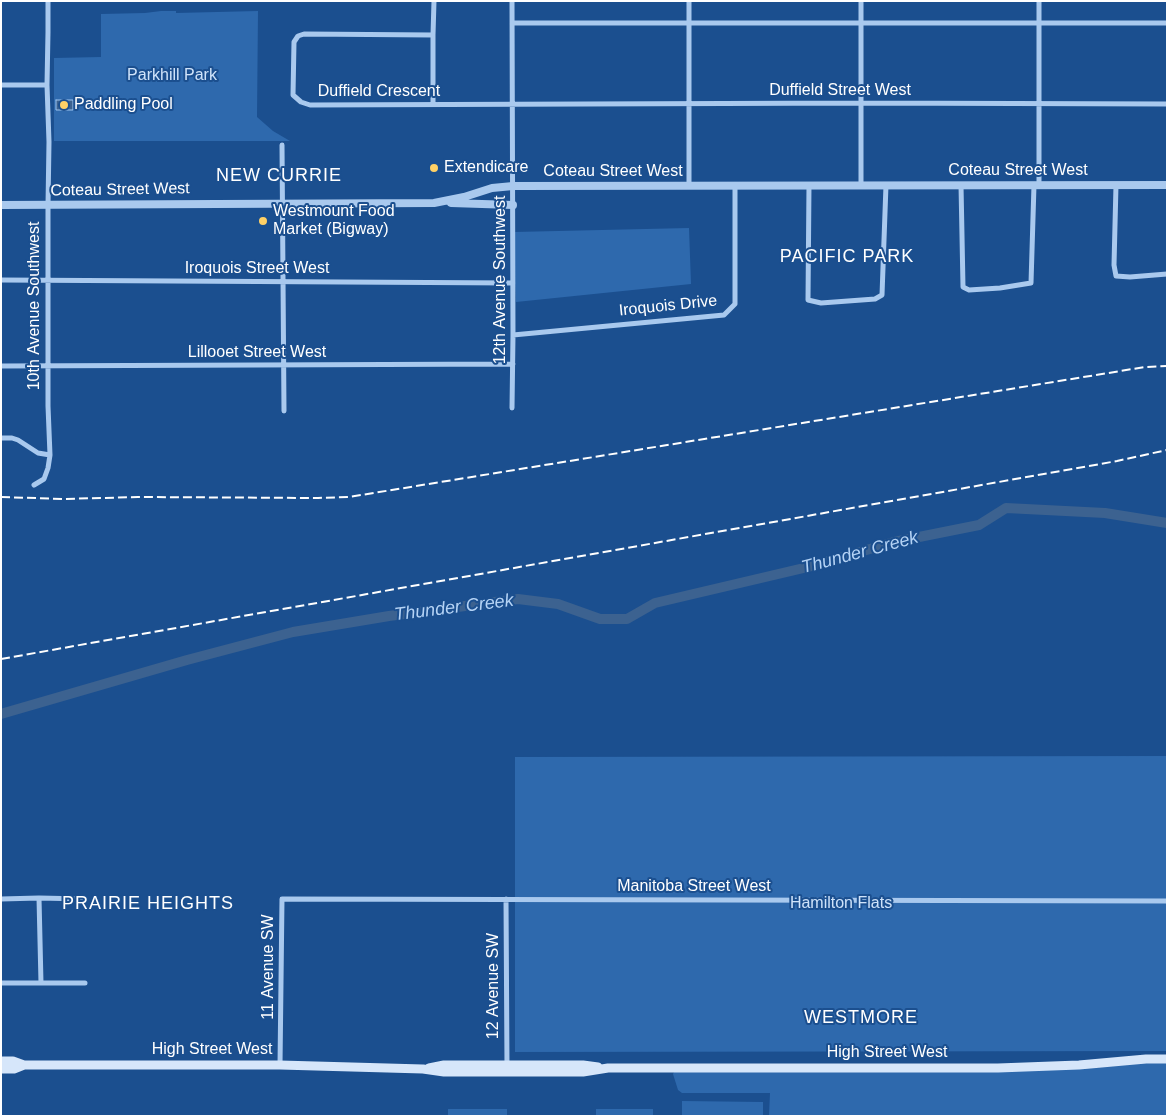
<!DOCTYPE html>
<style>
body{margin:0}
#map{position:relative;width:1168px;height:1117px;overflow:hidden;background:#1b4f8f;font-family:Helvetica,sans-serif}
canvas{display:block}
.frame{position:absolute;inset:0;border:2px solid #fff;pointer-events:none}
</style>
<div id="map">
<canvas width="1168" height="1117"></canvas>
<div class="frame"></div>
</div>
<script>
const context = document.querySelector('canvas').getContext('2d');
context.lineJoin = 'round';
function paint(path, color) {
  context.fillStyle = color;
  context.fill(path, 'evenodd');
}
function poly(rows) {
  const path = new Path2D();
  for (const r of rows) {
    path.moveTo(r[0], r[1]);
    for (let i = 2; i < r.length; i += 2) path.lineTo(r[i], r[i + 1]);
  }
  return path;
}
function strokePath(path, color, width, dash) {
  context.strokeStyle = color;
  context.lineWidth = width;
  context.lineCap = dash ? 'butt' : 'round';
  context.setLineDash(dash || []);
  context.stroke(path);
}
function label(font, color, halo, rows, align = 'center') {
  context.font = font + ' Helvetica,sans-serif';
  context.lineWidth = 4;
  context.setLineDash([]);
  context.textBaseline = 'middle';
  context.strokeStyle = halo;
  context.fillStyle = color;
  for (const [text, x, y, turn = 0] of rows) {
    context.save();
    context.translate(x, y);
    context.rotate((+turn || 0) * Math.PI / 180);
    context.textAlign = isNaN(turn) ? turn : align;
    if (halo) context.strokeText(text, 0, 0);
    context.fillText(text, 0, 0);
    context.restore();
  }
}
paint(poly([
 [161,11,176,11,176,13,258,11,257,117,273,131,290,141,54,141,54,58,101,57,101,14,145,13],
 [689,228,691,284,516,302,513,242,514,232],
 [1167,756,1167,1051,515,1052,515,757],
 [1167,1060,1167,1116,769,1116,770,1093,682,1093,678,1090,673,1074,674,1072,996,1069],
 [682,1101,763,1102,763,1116,682,1116],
 [448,1109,507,1109,507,1116,448,1116],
 [596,1109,653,1109,653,1116,596,1116]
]), '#2e69ad');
const water = poly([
 [56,100,73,100,73,110,56,110,56,100]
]);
paint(water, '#3c6290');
strokePath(water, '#9cc4f0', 1);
strokePath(poly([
 [1,714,187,660,293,632,389,616,518,599,558,604,600,619,627,619,655,603,808,567,894,542,979,525,1006,508,1105,513,1167,523]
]), '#3c6290', 10);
strokePath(poly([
 [1039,1,1039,185],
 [512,23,1167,23],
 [433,35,304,34,298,36,294,42,293,95,301,102,310,105,861,103,1167,104],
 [1,85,47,85],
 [433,104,433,35,434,1],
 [282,145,284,411],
 [809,185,808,300,821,303,875,299,882,295,886,185],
 [861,185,861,1],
 [961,185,963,287,969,290,1000,288,1031,283,1034,185],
 [1116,185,1114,265,1116,276,1130,277,1167,274],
 [689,186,689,1],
 [1,280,513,283],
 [513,335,724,315,735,304,735,185],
 [1,366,513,364],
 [512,408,513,335,512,1],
 [1,438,12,438,18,440,38,453,50,455],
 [34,485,44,479,48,468,50,455,48,406,48,205,49,142,47,85,48,32,48,1],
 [39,898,41,983],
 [1,899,39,898,84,899],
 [506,899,507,1067],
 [1,983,85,983],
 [280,1065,282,899,1167,901]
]), '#a9c9ee', 5);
strokePath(poly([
 [451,203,513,205],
 [1,205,434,203,464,197,492,188,513,186,1167,185]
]), '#a9c9ee', 8);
strokePath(poly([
 [1,1061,13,1061,24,1065],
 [429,1068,444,1065,583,1065,598,1067],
 [1,1069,14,1069,24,1065,280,1065,423,1069,444,1072,583,1072,608,1068,998,1068,1079,1065,1146,1059,1167,1059]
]), '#d6e6fa', 9);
strokePath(poly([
 [1,497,64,499,138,497,318,498,349,497,1145,367,1167,366],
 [1,659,1117,461,1167,450]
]), '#fff', 2, [9, 4]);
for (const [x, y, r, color] of [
 [64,105,5,"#ffd166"],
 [434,168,5,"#ffd166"],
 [263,221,5,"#ffd166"]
]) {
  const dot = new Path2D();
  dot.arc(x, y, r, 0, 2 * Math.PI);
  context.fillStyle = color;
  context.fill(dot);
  strokePath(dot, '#1b4f8f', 2);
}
label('16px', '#cfe3fa', '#1b4f8f', [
 ["Parkhill Park",172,76],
 ["Hamilton Flats",841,904]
]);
label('16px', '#fff', '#1b4f8f', [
 ["Duffield Street West",840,91],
 ["Duffield Crescent",379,92],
 ["Coteau Street West",1018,171],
 ["Coteau Street West",613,172],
 ["Coteau Street West",120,190,-1],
 ["Iroquois Street West",257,269],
 ["12th Avenue Southwest",501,280,-90],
 ["10th Avenue Southwest",35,306,-90],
 ["Iroquois Drive",668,306,-6],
 ["Lillooet Street West",257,353],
 ["Manitoba Street West",694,887],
 ["11 Avenue SW",269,967,-90],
 ["12 Avenue SW",494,986,-90],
 ["High Street West",212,1050],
 ["High Street West",887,1053]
]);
label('16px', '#fff', '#1b4f8f', [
 ["Paddling Pool",74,105],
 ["Extendicare",444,168],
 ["Westmount Food",273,212],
 ["Market (Bigway)",273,230]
], 'left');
context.letterSpacing = '1px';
label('18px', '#fff', '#1b4f8f', [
 ["NEW CURRIE",279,176],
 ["PACIFIC PARK",847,257],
 ["PRAIRIE HEIGHTS",148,904],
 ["WESTMORE",861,1018]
]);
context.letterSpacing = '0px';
label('italic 18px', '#b5d3f5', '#1b4f8f', [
 ["Thunder Creek",860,553,-15],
 ["Thunder Creek",454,608,-7]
]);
</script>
